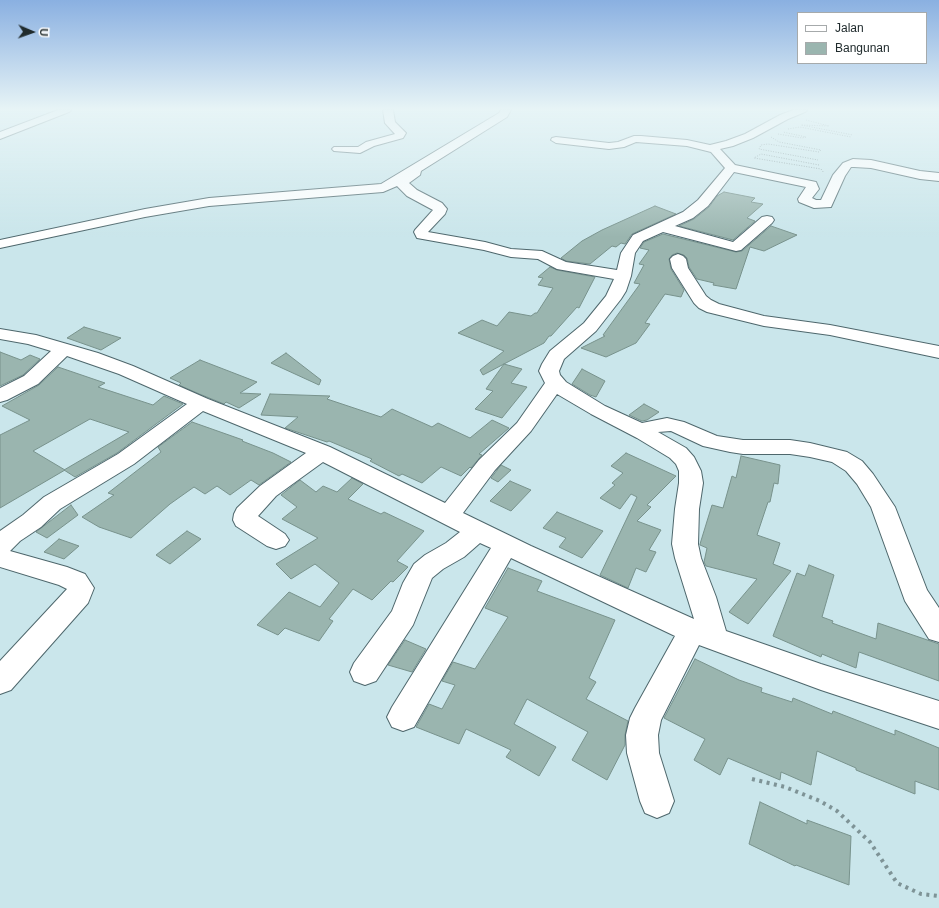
<!DOCTYPE html>
<style>
body{margin:0}
#map{position:relative;width:939px;height:908px;overflow:hidden;background:#cae6eb;font-family:Arial,sans-serif}
canvas{display:block}
.legend{position:absolute;left:797px;top:12px;width:130px;height:52px;box-sizing:border-box;background:#fff;border:1px solid #a6aaab;margin:0;padding:5px 7px;list-style:none;font-size:12px;color:#202b2d}
.legend li{display:flex;align-items:center;gap:8px;height:20px}
.legend b{width:20px;border:1px solid #a6aaab}
.north{position:absolute;left:12px;top:12px;width:40px;height:40px;-webkit-text-stroke:3px #fff;paint-order:stroke;rotate:92deg;font-size:11px;font-weight:700;line-height:16px;text-align:center;color:#202b2d}
.north::after{content:'';display:block;margin:auto;width:14px;height:18px;background:#202b2d;clip-path:polygon(50% 0,100% 100%,50% 72%,0 100%)}
</style>
<div id="map">
<canvas width="939" height="908"></canvas>
<ul class="legend">
<li><b style="height:5px;background:#fff"></b>Jalan</li>
<li><b style="height:11px;background:#9ab5af"></b>Bangunan</li>
</ul>
<div class="north">U</div>
</div>
<script>
const context = document.querySelector('canvas').getContext('2d');
context.lineJoin = 'round';
function paint(path, color) {
  context.fillStyle = color;
  context.fill(path, 'evenodd');
}
function poly(rows) {
  const path = new Path2D();
  for (const r of rows) {
    path.moveTo(r[0], r[1]);
    for (let i = 2; i < r.length; i += 2) path.lineTo(r[i], r[i + 1]);
  }
  return path;
}
function strokePath(path, color, width, dash) {
  context.strokeStyle = color;
  context.lineWidth = width;
  context.lineCap = dash ? 'butt' : 'round';
  context.setLineDash(dash || []);
  context.stroke(path);
}
const building = poly([
 [724,192,755,198,751,202,763,204,747,218,755,221,733,240,679,226,694,219,709,207,717,196,724,192],
 [655,206,676,214,632,234,625,244,621,243,616,247,612,246,590,264,566,261,561,258,582,241,602,230,655,206],
 [771,226,797,235,764,251,750,247,736,289,713,285,714,283,697,279,689,267,687,258,684,255,677,253,672,255,669,259,671,269,684,290,681,297,665,294,645,323,650,324,636,343,606,357,581,348,605,336,603,335,640,284,634,283,644,265,639,264,649,250,640,248,644,242,663,234,736,252,742,251,771,226],
 [550,267,557,270,595,277,579,308,577,307,551,336,549,336,544,343,483,375,480,370,504,351,458,333,482,320,497,326,509,312,531,316,535,313,537,313,553,288,538,285,543,278,538,277,550,267],
 [84,327,121,338,101,350,67,338,84,327],
 [0,352,21,360,30,355,40,359,23,375,0,386,0,352],
 [286,353,321,380,319,385,271,363,286,353],
 [200,360,257,382,240,393,261,394,239,408,226,402,224,404,197,393,179,385,181,383,170,378,200,360],
 [504,364,522,369,511,383,527,387,502,418,475,409,493,391,486,389,504,364],
 [58,367,105,383,98,387,153,405,164,396,183,404,117,453,75,477,64,470,129,432,90,419,33,451,65,470,0,508,0,435,30,420,2,406,39,385,58,367],
 [582,369,605,381,596,397,590,395,572,384,582,369],
 [270,394,330,396,327,399,381,417,392,409,432,427,438,423,470,438,492,420,509,428,479,454,482,455,471,468,470,467,461,476,441,467,422,483,402,474,399,476,370,461,372,459,329,441,327,442,285,428,298,417,261,415,270,394],
 [644,404,659,412,647,420,642,421,629,415,644,404],
 [192,422,243,440,242,441,273,453,291,462,259,485,251,480,230,495,217,486,205,494,194,487,170,504,131,538,99,527,82,517,114,495,108,493,161,452,158,447,192,422],
 [626,453,676,476,647,505,651,507,637,521,661,530,649,550,656,552,646,572,636,568,628,588,600,575,637,497,631,494,620,509,600,498,615,485,612,483,623,473,611,466,626,453],
 [741,456,780,465,778,484,774,483,770,502,768,502,757,535,780,543,773,564,791,571,748,624,729,612,757,579,706,566,704,562,707,548,700,545,700,544,712,505,723,508,732,476,736,478,741,456],
 [501,465,511,470,498,482,491,478,501,465],
 [352,478,363,484,348,499,381,514,384,512,424,531,397,561,408,567,393,582,391,581,372,600,353,589,329,619,333,621,319,641,285,628,278,635,257,625,289,592,320,607,339,583,315,564,291,579,276,564,318,538,282,519,297,507,281,495,300,480,316,492,323,486,337,492,352,478],
 [510,481,531,490,511,511,490,501,510,481],
 [71,505,78,515,47,538,36,532,71,505],
 [557,512,603,531,582,558,559,547,566,538,543,528,557,512],
 [187,531,201,539,170,564,156,555,187,531],
 [59,539,79,546,64,559,44,552,59,539],
 [809,565,834,575,822,617,833,621,832,623,876,639,878,623,939,644,939,681,859,652,856,668,822,654,821,657,773,636,797,573,805,576,809,565],
 [508,568,542,581,537,591,615,620,589,678,596,682,586,699,628,721,625,735,625,745,607,780,572,760,588,732,527,699,514,724,556,747,539,776,506,757,511,750,466,729,459,744,416,727,429,704,442,709,455,685,442,681,453,662,475,669,508,617,485,608,508,568],
 [405,640,426,649,412,672,388,665,405,640],
 [695,659,739,680,762,688,761,692,792,702,793,698,832,714,833,711,895,735,895,730,939,748,939,790,915,781,915,794,856,770,856,768,817,751,811,785,781,772,780,780,728,758,720,775,694,760,705,739,664,718,695,659],
 [760,802,807,824,807,820,851,836,849,885,796,865,795,866,749,844,760,802]
]);
paint(building, '#9ab5af');
strokePath(building, '#78928c', 1);
const minor = poly([
 [58,110,71,110,69,112,0,139,0,132,58,110],
 [383,110,393,110,395,122,406,133,403,138,374,146,360,153,334,151,332,149,334,147,358,147,366,142,395,134,385,123,383,110],
 [501,110,511,110,507,117,421,171,420,175,409,183,417,190,442,203,447,209,445,214,428,232,485,242,511,249,542,251,566,262,617,270,621,253,633,235,683,212,698,200,725,168,711,152,687,146,636,142,624,147,609,149,556,143,551,140,552,138,556,137,609,143,618,142,634,136,641,136,687,140,710,145,726,141,745,134,780,115,793,110,807,110,805,112,788,119,753,138,733,146,720,149,735,165,816,182,819,189,812,198,816,200,821,200,833,175,843,163,853,159,871,160,920,171,939,173,939,181,920,179,871,168,854,167,851,167,845,176,831,207,814,208,799,202,798,199,806,187,734,172,708,206,693,218,675,226,733,242,762,217,767,216,772,217,774,220,772,223,741,250,736,251,663,232,643,241,635,253,631,276,626,291,621,299,596,331,564,359,559,371,560,375,566,382,605,406,642,423,667,418,684,422,717,436,743,440,790,440,810,443,847,452,862,461,873,474,895,507,927,590,939,608,939,642,929,639,905,601,871,507,857,484,846,471,832,462,810,457,790,454,743,454,730,452,703,446,671,431,658,432,686,448,694,457,701,471,703,483,699,509,698,544,701,558,716,597,726,631,821,664,939,701,939,729,821,690,699,645,661,720,658,735,659,753,674,801,669,813,657,818,645,813,640,801,627,753,626,735,630,718,635,708,675,636,511,558,414,727,403,731,392,727,387,717,392,707,491,548,480,543,464,557,443,569,432,578,413,625,376,681,365,685,354,681,350,672,354,663,392,611,403,583,414,564,425,555,446,543,460,532,323,462,276,496,258,516,285,534,289,540,285,546,276,549,267,546,236,526,233,520,234,514,237,508,260,486,306,453,203,411,134,464,60,509,41,527,20,541,10,551,67,567,85,574,94,588,88,603,11,690,0,694,0,661,67,589,59,585,0,567,0,531,23,515,44,497,118,454,187,404,119,374,67,356,38,384,7,400,0,402,0,388,24,376,51,351,28,344,0,339,0,329,36,335,98,353,133,366,208,399,330,447,445,503,479,460,517,423,545,383,539,371,542,364,550,351,584,323,606,296,614,279,557,269,538,259,511,257,484,250,417,238,414,232,415,230,433,210,407,196,397,186,383,192,209,206,145,217,0,248,0,240,145,209,209,198,381,184,499,113,501,110],
 [557,394,591,414,637,438,670,458,676,464,679,471,679,483,675,509,672,544,675,558,694,619,531,546,463,513,495,470,531,431,557,394],
 [678,254,683,256,686,259,688,268,706,296,711,300,719,304,764,316,830,325,939,346,939,358,830,335,764,326,707,312,699,308,694,303,672,268,670,259,673,256,678,254]
]);
strokePath(minor, '#4e676c', 2);
strokePath(poly([
 [806,120,829,126,801,125,853,135],
 [788,129,800,127,851,137],
 [778,134,802,138,806,137,783,132],
 [771,137,779,142,821,150,819,152,768,144,761,145,759,149,818,160],
 [819,165,761,154,754,158,821,169,824,173]
]), '#7e9396', 1, [1, 1.5]);
strokePath(poly([
 [752,779,785,787,820,801,837,811,870,842,897,883,921,894,939,896]
]), '#7e9396', 4, [3, 4.5]);
paint(minor, '#fff');
const sky = context.createLinearGradient(0, 0, 0, 237);
sky.addColorStop(0, '#8ab0e1');
sky.addColorStop(0.46, '#e7f4f6');
sky.addColorStop(1, '#e7f4f600');
context.fillStyle = sky;
context.fillRect(0, 0, 939, 237);
</script>
